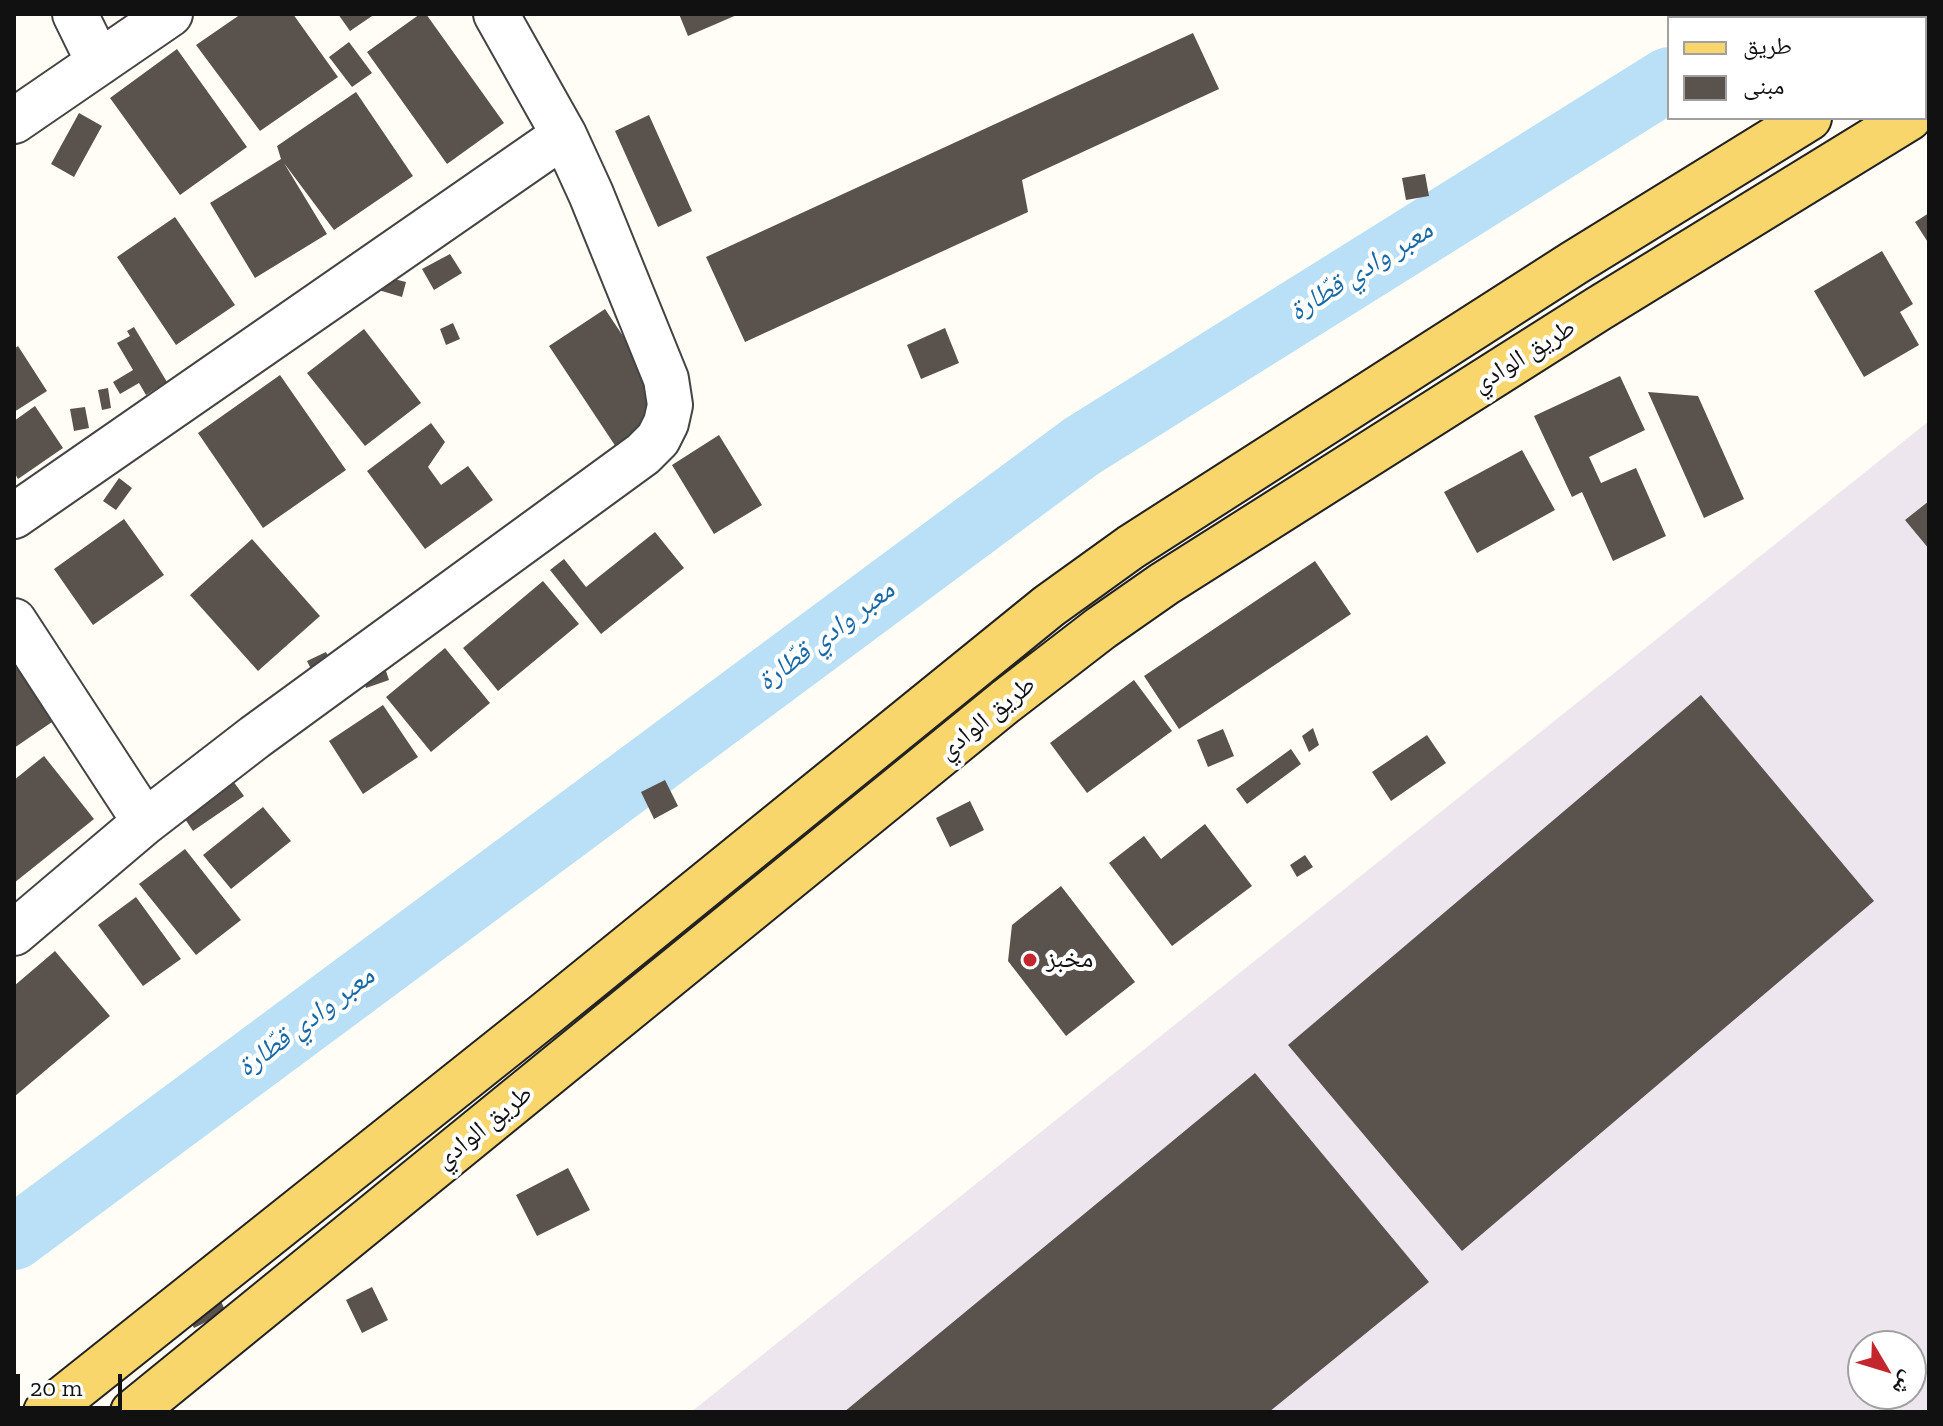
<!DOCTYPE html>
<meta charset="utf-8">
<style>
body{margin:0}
#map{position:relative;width:1943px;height:1426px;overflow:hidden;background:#fffdf5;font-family:"Zilla Slab","Noto Naskh Arabic",serif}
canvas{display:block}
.frame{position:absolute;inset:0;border:16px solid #111;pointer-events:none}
.legend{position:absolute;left:1667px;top:16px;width:260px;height:104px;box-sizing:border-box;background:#fff;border:2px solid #a0a0a0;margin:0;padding:10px 14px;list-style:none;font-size:24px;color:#111}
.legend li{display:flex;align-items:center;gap:16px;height:40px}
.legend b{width:40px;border:2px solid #a0a0a0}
.north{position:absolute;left:1847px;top:1330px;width:80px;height:80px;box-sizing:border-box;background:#fff;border:2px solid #a0a0a0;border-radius:50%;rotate:128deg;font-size:22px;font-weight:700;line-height:32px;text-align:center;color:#111}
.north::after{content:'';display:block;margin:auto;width:28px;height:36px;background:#c4262e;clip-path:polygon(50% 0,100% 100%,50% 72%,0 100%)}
.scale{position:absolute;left:16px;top:1374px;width:106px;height:36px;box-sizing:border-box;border:4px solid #111;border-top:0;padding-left:10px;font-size:24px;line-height:28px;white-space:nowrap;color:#111;-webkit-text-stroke:6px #fff;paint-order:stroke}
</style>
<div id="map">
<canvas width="1943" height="1426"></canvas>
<div class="frame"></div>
<ul class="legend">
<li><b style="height:10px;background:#f9d66b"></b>طريق</li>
<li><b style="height:22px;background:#5a524d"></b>مبنى</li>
</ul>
<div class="north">ش</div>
<div class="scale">20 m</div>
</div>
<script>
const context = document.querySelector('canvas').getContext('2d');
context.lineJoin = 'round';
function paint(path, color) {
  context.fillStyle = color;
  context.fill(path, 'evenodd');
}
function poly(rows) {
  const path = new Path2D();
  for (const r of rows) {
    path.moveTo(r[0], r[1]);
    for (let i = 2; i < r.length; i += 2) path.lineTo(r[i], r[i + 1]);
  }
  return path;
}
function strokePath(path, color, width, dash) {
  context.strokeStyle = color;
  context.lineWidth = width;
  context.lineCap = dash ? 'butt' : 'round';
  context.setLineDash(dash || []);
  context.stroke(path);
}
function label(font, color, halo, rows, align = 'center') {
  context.font = font + ' "Zilla Slab","Noto Naskh Arabic",serif';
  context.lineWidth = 8;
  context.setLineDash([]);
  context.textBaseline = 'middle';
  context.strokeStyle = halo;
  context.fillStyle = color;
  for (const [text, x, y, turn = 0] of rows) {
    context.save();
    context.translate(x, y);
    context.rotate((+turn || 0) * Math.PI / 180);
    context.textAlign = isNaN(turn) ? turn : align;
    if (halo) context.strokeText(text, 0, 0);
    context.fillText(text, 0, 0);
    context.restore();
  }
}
paint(poly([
 [1929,421,1929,1412,691,1412],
 [1863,1346,1911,1346,1911,1394,1863,1394]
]), '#eee6ef');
strokePath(poly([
 [1767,18,1773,14],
 [14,1238,1082,446,1669,79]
]), '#b9e0f7', 64);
paint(poly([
 [241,14,293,14,338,77,260,131,196,45],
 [338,14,375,14,350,31],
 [420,14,426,14,504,123,447,164,367,52],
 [679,14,739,14,688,36],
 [1193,33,1219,89,1022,180,1028,212,745,342,706,257],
 [349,42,372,73,352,87,329,57],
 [177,49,247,147,180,195,110,98],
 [356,92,413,176,334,230,284,163,327,234,255,278,210,203,281,159,277,146],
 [79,113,102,126,74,177,51,164],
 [649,115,692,211,658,227,615,131],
 [1425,174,1429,196,1406,200,1402,178],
 [1929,213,1929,244,1915,222],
 [175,217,235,305,176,345,117,257],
 [1882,251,1913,304,1900,312,1919,345,1864,377,1814,291],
 [450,254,462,273,434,290,422,269],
 [378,275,406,282,402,297,375,289],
 [605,309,661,393,653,421,616,447,549,346],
 [453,323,460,339,446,345,440,329],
 [134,327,167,382,146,395,139,383,120,394,113,382,133,370,117,343,130,336,127,331],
 [945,328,959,363,921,379,907,345],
 [364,329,421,403,365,446,307,373],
 [18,346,47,391,14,412,14,349],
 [280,375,346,470,263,528,198,433],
 [1620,376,1645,430,1589,457,1601,483,1636,468,1666,536,1613,561,1582,492,1572,497,1534,416],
 [108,388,111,408,102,410,98,390],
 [1648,392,1698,396,1744,499,1704,518],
 [35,406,63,448,18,479,14,472,14,421],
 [85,407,89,428,74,431,70,409],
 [431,423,445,442,428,467,441,485,468,466,493,500,425,549,367,471],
 [719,435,762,505,714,534,672,465],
 [1522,450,1555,510,1477,553,1444,492],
 [119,478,132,488,116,510,103,501],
 [1929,501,1929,549,1905,520],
 [124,519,164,575,93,625,54,569],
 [655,532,684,568,601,634,550,570,564,559,586,587],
 [252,539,320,616,258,671,190,595],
 [1315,561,1351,614,1179,729,1144,676],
 [543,581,579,624,498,691,463,648],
 [445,648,490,703,431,752,386,697],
 [326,652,333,666,314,675,307,661],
 [14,659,55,720,14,748],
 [385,668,389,680,366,688,362,676],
 [1134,680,1172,731,1087,793,1050,743],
 [1701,695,1874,901,1462,1251,1288,1045],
 [383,705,418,757,363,794,329,741],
 [1313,728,1319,745,1309,752,1302,736],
 [1223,729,1234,756,1208,767,1197,740],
 [1427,735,1446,763,1391,801,1372,772],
 [1291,749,1301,764,1247,804,1236,789],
 [44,756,94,819,14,883,14,780],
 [665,780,678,806,654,819,641,792],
 [233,781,244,796,193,831,183,816],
 [970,801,984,830,950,847,936,818],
 [263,807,291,841,231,889,203,855],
 [1205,824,1252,886,1172,946,1109,863,1144,836,1161,859],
 [185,849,241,920,196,955,139,884],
 [1305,855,1313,867,1297,877,1290,865],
 [1061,886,1135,982,1066,1036,1008,961,1012,925],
 [136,897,181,959,143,986,98,925],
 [55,951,110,1016,14,1097,14,986],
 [1255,1073,1429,1282,1269,1412,844,1412],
 [568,1168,590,1210,537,1236,516,1195],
 [372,1287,388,1320,362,1333,346,1300],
 [217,1293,226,1312,194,1328,184,1309]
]), '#5a524d');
const minor = poly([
 [75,14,99,63],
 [14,121,170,14],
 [14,516,564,135],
 [14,621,145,822],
 [14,933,145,822,255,737,643,454,658,439,666,423,670,405,666,379,591,194,564,135,496,14]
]);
const major = poly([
 [1925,51,1929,49],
 [46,1412,547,1013,1049,606,1131,547,1574,263,1809,118],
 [133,1412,1005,702,1101,628,1164,584,1598,309,1909,118]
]);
strokePath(minor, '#444', 48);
strokePath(major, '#222', 48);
strokePath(minor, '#fff', 44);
strokePath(major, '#f9d66b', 44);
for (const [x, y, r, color] of [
 [1030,960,8,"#c4262e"]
]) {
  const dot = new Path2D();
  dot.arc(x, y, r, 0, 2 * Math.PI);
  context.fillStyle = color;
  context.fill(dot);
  strokePath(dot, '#fff', 3);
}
label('26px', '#111', '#fff', [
 ["طريق الوادي",1524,356,-32],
 ["طريق الوادي",987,718,-39],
 ["طريق الوادي",484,1127,-39]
]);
label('26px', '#111', '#fff', [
 ["مخبز",1046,960]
], 'left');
label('italic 28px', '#1768a6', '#fff', [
 ["معبر وادي قطّارة",1361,271,-32],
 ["معبر وادي قطّارة",826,636,-37],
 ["معبر وادي قطّارة",306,1022,-37]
]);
</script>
